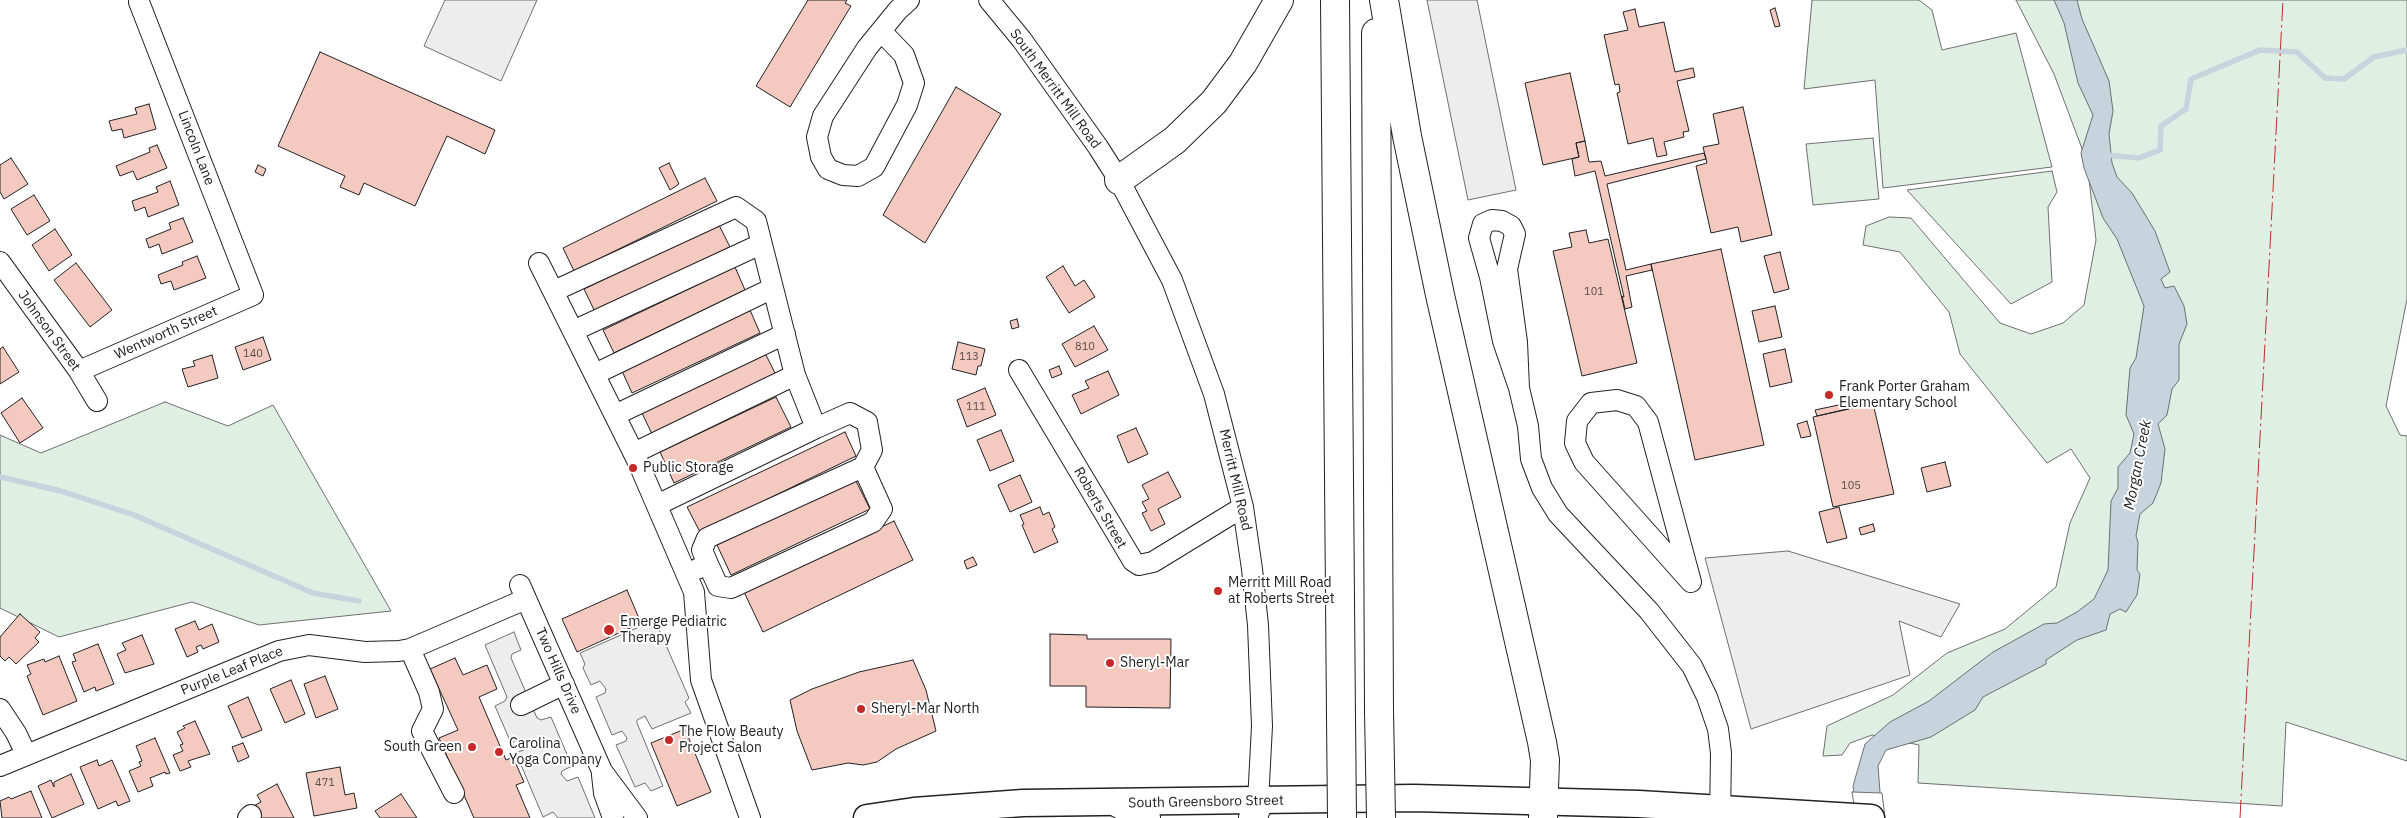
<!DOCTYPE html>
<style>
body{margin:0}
canvas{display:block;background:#fff}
</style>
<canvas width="2407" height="818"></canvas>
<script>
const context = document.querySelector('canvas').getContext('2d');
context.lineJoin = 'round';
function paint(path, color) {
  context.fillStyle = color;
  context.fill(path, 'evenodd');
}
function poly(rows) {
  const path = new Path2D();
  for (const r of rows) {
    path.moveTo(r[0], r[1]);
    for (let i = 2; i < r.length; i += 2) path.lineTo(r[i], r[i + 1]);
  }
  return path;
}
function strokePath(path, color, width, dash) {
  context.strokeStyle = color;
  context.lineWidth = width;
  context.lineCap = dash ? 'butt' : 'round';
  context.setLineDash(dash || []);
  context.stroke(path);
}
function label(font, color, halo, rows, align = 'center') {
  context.font = font + ' "IBM Plex Sans",sans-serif';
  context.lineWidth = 4;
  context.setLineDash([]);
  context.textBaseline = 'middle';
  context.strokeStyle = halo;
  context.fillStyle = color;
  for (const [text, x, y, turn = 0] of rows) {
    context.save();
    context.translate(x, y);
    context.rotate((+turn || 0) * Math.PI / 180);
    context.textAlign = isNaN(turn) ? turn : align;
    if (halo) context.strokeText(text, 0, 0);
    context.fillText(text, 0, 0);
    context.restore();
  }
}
const green = poly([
 [1812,0,1919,0,1932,10,1942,50,2016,33,2052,167,1883,188,1875,80,1804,89,1812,0],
 [2016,0,2407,0,2407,299,2386,406,2400,435,2407,436,2407,761,2286,722,2282,806,1918,783,1919,745,1872,735,1850,743,1842,755,1823,756,1827,726,1893,695,1947,653,2005,629,2056,587,2070,523,2090,478,2071,449,2047,463,1960,354,1949,312,1900,252,1863,245,1866,226,1889,217,1911,218,2000,323,2031,334,2063,323,2084,305,2096,240,2087,162,2054,74,2016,0],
 [1873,138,1879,199,1813,205,1806,144,1873,138],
 [2052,171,2057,192,2048,207,2052,282,2011,304,1907,190,2052,171],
 [165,402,228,426,273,405,391,611,259,625,192,602,59,637,0,608,0,435,41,453,165,402]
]);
paint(green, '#e0efe3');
strokePath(green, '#6f6f6f', 1);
const parking = poly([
 [445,0,537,0,501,81,424,46,445,0],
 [1427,0,1477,0,1516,190,1468,200,1427,0],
 [1788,551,1960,604,1941,637,1899,621,1910,675,1751,729,1705,558,1788,551],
 [655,620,689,698,685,702,691,713,652,729,645,716,637,720,637,723,663,786,651,791,645,783,635,787,616,745,626,741,627,738,622,731,612,735,596,697,605,693,606,689,600,681,591,685,583,668,585,664,580,653,655,620],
 [514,632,521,650,512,654,511,658,537,718,541,720,551,717,572,766,562,771,561,774,567,781,578,777,595,818,558,818,553,812,543,817,516,753,526,749,527,745,522,739,511,743,495,706,505,701,507,697,485,645,514,632]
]);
paint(parking, '#ededed');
strokePath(parking, '#6f6f6f', 1);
const water = poly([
 [2054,0,2077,0,2082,19,2109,81,2113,111,2109,134,2112,163,2117,177,2132,193,2155,231,2170,272,2161,279,2165,288,2174,286,2184,306,2187,324,2179,344,2179,380,2172,389,2167,415,2158,424,2165,449,2161,483,2153,503,2140,514,2136,536,2138,542,2137,570,2140,574,2137,595,2126,612,2120,609,2110,614,2106,630,2077,640,2046,660,2046,664,1983,697,1975,710,1931,737,1886,750,1878,766,1882,818,1858,818,1853,786,1865,744,1890,722,1929,701,1993,652,2044,624,2057,623,2077,612,2094,599,2108,570,2111,501,2118,488,2118,467,2130,453,2134,434,2126,415,2130,368,2136,358,2144,306,2117,239,2103,218,2084,168,2081,153,2093,115,2078,83,2064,23,2054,0]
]);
paint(water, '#c7d3dd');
strokePath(water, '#6f6f6f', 1);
const pier = poly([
 [1852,792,1882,793,1885,818,1856,818,1852,792]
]);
paint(pier, '#fff');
strokePath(pier, '#6f6f6f', 1);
strokePath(poly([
 [2106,155,2139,158,2160,150,2161,126,2186,109,2191,79,2260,50,2297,52,2325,78,2344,79,2374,57,2407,50],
 [0,477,61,491,134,515,313,593,359,601]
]), '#c7d3dd', 5.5);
const building = poly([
 [808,0,847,0,845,3,851,6,790,107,756,86,808,0],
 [1775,8,1780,26,1775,27,1770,10,1775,8],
 [1635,9,1639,27,1664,22,1675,72,1693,68,1695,77,1677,81,1689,131,1683,132,1684,137,1664,142,1667,155,1657,157,1653,138,1628,144,1617,93,1620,92,1619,84,1615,85,1604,35,1628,30,1623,12,1635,9],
 [320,52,495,130,485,154,447,136,415,206,364,183,359,195,340,187,345,176,278,146,320,52],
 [1570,73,1585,141,1576,143,1579,157,1543,165,1525,83,1570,73],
 [956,87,1001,114,925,243,883,215,956,87],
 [149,104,156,129,124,138,122,129,112,131,109,121,137,114,135,108,149,104],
 [1743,107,1772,235,1741,242,1738,227,1711,233,1696,166,1707,163,1703,147,1719,144,1713,114,1743,107],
 [1585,141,1589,162,1601,161,1605,176,1704,153,1706,159,1607,184,1626,270,1651,264,1652,270,1626,276,1632,307,1625,309,1622,296,1624,297,1595,171,1575,176,1572,159,1579,157,1576,143,1585,141],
 [157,145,167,168,137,180,133,171,120,176,116,166,150,152,149,148,157,145],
 [11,158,28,184,4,199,0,192,0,165,11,158],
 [669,163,679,184,670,190,659,168,669,163],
 [258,165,266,169,263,176,255,172,258,165],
 [705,178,717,201,574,271,563,248,705,178],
 [170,181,179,205,148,217,145,207,135,211,132,201,158,192,156,187,170,181],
 [34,195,50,221,27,235,11,209,34,195],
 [183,218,193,242,162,254,159,244,149,248,146,239,171,229,169,223,183,218],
 [719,225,730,247,595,312,584,289,719,225],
 [55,229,72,255,49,271,32,245,55,229],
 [1586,230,1589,243,1608,239,1637,363,1582,376,1553,251,1572,247,1569,233,1586,230],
 [1721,249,1764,445,1695,460,1651,264,1721,249],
 [1780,252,1789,289,1774,293,1764,256,1780,252],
 [197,256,206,278,174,290,171,281,161,284,158,275,183,265,182,262,197,256],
 [76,263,112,310,90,327,54,280,76,263],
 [1063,266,1075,286,1084,280,1095,297,1069,313,1046,277,1063,266],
 [735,267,745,290,614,353,603,330,735,267],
 [1775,306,1782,337,1759,342,1752,311,1775,306],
 [750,310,760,333,632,393,622,371,750,310],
 [1017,319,1019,327,1012,329,1010,321,1017,319],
 [1094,326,1108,350,1075,367,1062,344,1094,326],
 [263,337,271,360,243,370,235,347,263,337],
 [958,342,985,349,981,366,978,366,976,375,952,369,958,342],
 [3,347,19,372,0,384,0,349,3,347],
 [1785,349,1792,382,1770,387,1763,354,1785,349],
 [765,353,776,375,652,434,641,411,765,353],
 [212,355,218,378,188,387,182,369,195,366,193,361,212,355],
 [1059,366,1062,374,1052,378,1049,370,1059,366],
 [1108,371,1119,395,1081,414,1072,395,1089,388,1085,381,1108,371],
 [985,388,996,415,967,427,957,400,985,388],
 [776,397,791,427,674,483,660,452,776,397],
 [22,398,43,428,20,443,1,413,22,398],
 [1848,403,1849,409,1817,416,1815,410,1848,403],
 [1873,403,1894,494,1833,507,1813,417,1873,403],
 [1807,421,1811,436,1801,438,1797,424,1807,421],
 [1136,428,1148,454,1128,463,1117,436,1136,428],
 [1001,430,1014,461,990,471,977,440,1001,430],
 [845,432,856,456,700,532,687,507,845,432],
 [1945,462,1951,486,1927,492,1921,468,1945,462],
 [1168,472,1181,497,1158,509,1165,524,1151,531,1142,513,1147,511,1142,502,1149,499,1142,485,1168,472],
 [1020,475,1032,502,1010,512,998,485,1020,475],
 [855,479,870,509,731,575,717,545,855,479],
 [1040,507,1043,515,1049,512,1055,527,1052,529,1058,542,1034,553,1022,525,1024,524,1020,515,1040,507],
 [1839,507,1847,538,1827,543,1819,512,1839,507],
 [894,521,913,560,763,632,744,592,894,521],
 [1873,524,1875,531,1861,535,1859,528,1873,524],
 [973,557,977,565,967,569,964,561,973,557],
 [627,590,641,623,577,652,562,619,627,590],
 [20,614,40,632,35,638,39,642,16,664,9,657,5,661,0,656,0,637,20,614],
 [195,621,199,630,212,624,219,642,203,649,201,645,196,647,198,652,187,657,175,629,195,621],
 [1050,634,1087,635,1087,639,1171,639,1170,708,1086,707,1086,686,1050,686,1050,634],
 [142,635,154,664,125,673,117,654,126,650,122,643,142,635],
 [98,644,114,684,96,691,95,687,84,692,72,662,76,661,73,654,98,644],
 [59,656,77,701,43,715,27,676,31,674,27,665,44,659,45,662,59,656],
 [455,658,463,675,487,665,497,689,479,697,506,760,513,757,524,782,516,785,530,818,474,818,439,738,458,730,430,669,455,658],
 [913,660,926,690,936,731,896,749,877,762,863,765,848,763,812,770,797,731,790,700,812,689,859,672,913,660],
 [325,676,338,709,316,718,304,684,325,676],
 [291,680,305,714,285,723,270,689,291,680],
 [248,697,262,730,242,738,228,706,248,697],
 [195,721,210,754,188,761,191,767,180,771,173,755,183,751,180,745,183,744,177,732,185,728,183,726,195,721],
 [685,729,711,792,677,806,651,743,685,729],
 [155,738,170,773,166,774,165,772,150,778,153,786,138,792,129,771,141,766,139,762,142,761,136,746,155,738],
 [243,743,249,757,238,762,232,747,243,743],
 [97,760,99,766,112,760,130,801,118,806,116,801,98,809,80,767,97,760],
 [340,767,345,795,354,793,357,808,314,816,306,773,340,767],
 [71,774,84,804,52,818,38,786,51,780,54,787,54,782,71,774],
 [277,784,294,818,254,818,248,809,261,802,257,795,277,784],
 [31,791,42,818,2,818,0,801,9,797,11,799,31,791],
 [401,794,417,818,380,818,375,811,401,794]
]);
paint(building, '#f3c9c0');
strokePath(building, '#222', 1);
const minor = poly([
 [989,0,1022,40,1098,147,1119,180,1172,280,1214,394,1243,507,1252,569,1258,625,1262,726,1258,802],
 [881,31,904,55,914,83,907,105,874,167,858,176,843,175,828,169,821,157,817,137,823,116,867,48,898,10,909,0],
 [0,262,79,371,97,401],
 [539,263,638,462,694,592,701,680,750,818],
 [554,291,736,207,756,221,795,375],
 [573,331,761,244],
 [1019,370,1133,561,1139,565,1153,562,1243,507],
 [79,371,253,295,139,2],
 [595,374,773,288],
 [1519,388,1517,342,1507,269,1515,234,1511,226,1502,221,1492,220,1483,224,1479,238,1490,277,1503,341,1519,388,1528,426,1531,459,1542,488,1558,514,1649,611,1692,666,1707,697,1718,729,1721,753,1720,818],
 [1617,400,1636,406,1648,422,1691,582,1584,462,1575,443,1577,421,1591,403,1617,400],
 [615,415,785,334],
 [634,453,795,375,816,428,657,505],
 [708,564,702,550,707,538,863,467,872,450,867,422,850,413,816,428],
 [697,569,708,564,718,586,731,588,873,522,882,509,863,467],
 [520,585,602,771,637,818],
 [410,649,429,692,433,709,422,731,454,793],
 [521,705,564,684],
 [0,709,16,733,26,754],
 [0,766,279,651,309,645,365,652,399,651,410,649,526,599],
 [602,775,604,793,613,818],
 [248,818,251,815]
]);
const major = poly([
 [867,818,914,811,1023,803,1414,798,1639,804,1871,818]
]);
const highway = poly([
 [1335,0,1341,717],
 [1384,0,1407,136,1440,295,1542,742,1545,760,1543,818],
 [1376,33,1379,711],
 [1119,180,1175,140,1214,102,1243,63,1279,0],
 [1118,803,1146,818],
 [1253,818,1258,802]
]);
strokePath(minor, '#222', 22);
strokePath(major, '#222', 29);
strokePath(highway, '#222', 30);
strokePath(minor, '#fff', 20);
strokePath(major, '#fff', 26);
strokePath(highway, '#fff', 28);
const highwayBridge = poly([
 [1379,711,1381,818],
 [1341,717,1342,818]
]);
strokePath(highwayBridge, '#222', 30, []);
strokePath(highwayBridge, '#fff', 28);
strokePath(poly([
 [2240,818,2283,0]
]), '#c62828', 1, [18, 4, 2.5, 4]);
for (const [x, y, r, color] of [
 [1829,395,5,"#c62828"],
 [633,468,5,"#c62828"],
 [1218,591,5,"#c62828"],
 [609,630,6,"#c62828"],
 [1110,663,5,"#c62828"],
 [861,709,5,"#c62828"],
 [669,740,5,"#c62828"],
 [472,747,5,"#c62828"],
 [499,752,5,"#c62828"]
]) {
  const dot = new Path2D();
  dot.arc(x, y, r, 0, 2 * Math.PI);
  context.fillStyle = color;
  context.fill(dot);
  strokePath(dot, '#fff', 2);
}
label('11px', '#564c4a', null, [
 ["101",1594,292],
 ["810",1085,347],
 ["140",253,354],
 ["113",969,357],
 ["111",976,407],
 ["105",1851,486],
 ["471",325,783]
]);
label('14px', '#222', '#fff', [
 ["South Merritt Mill Road",1055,89,54],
 ["Lincoln Lane",196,148,69],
 ["Johnson Street",49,331,54],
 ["Wentworth Street",166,333,-24],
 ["Merritt Mill Road",1235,480,77],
 ["Roberts Street",1100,508,60],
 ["Purple Leaf Place",232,671,-22],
 ["Two Hills Drive",558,671,66],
 ["South Greensboro Street",1206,802,-1]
]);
label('14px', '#222', '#fff', [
 ["Frank Porter Graham",1839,387],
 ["Elementary School",1839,403],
 ["Public Storage",643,468],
 ["Merritt Mill Road",1228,583],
 ["at Roberts Street",1228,599],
 ["Emerge Pediatric",620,622],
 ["Therapy",620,638],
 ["Sheryl-Mar",1120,663],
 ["Sheryl-Mar North",871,709],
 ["The Flow Beauty",679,732],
 ["Project Salon",679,748],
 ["Carolina",509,744],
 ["Yoga Company",509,760],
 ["South Green",462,747,"right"]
], 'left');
label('italic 15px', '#222', '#fff', [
 ["Morgan Creek",2138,465,-79]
]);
</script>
